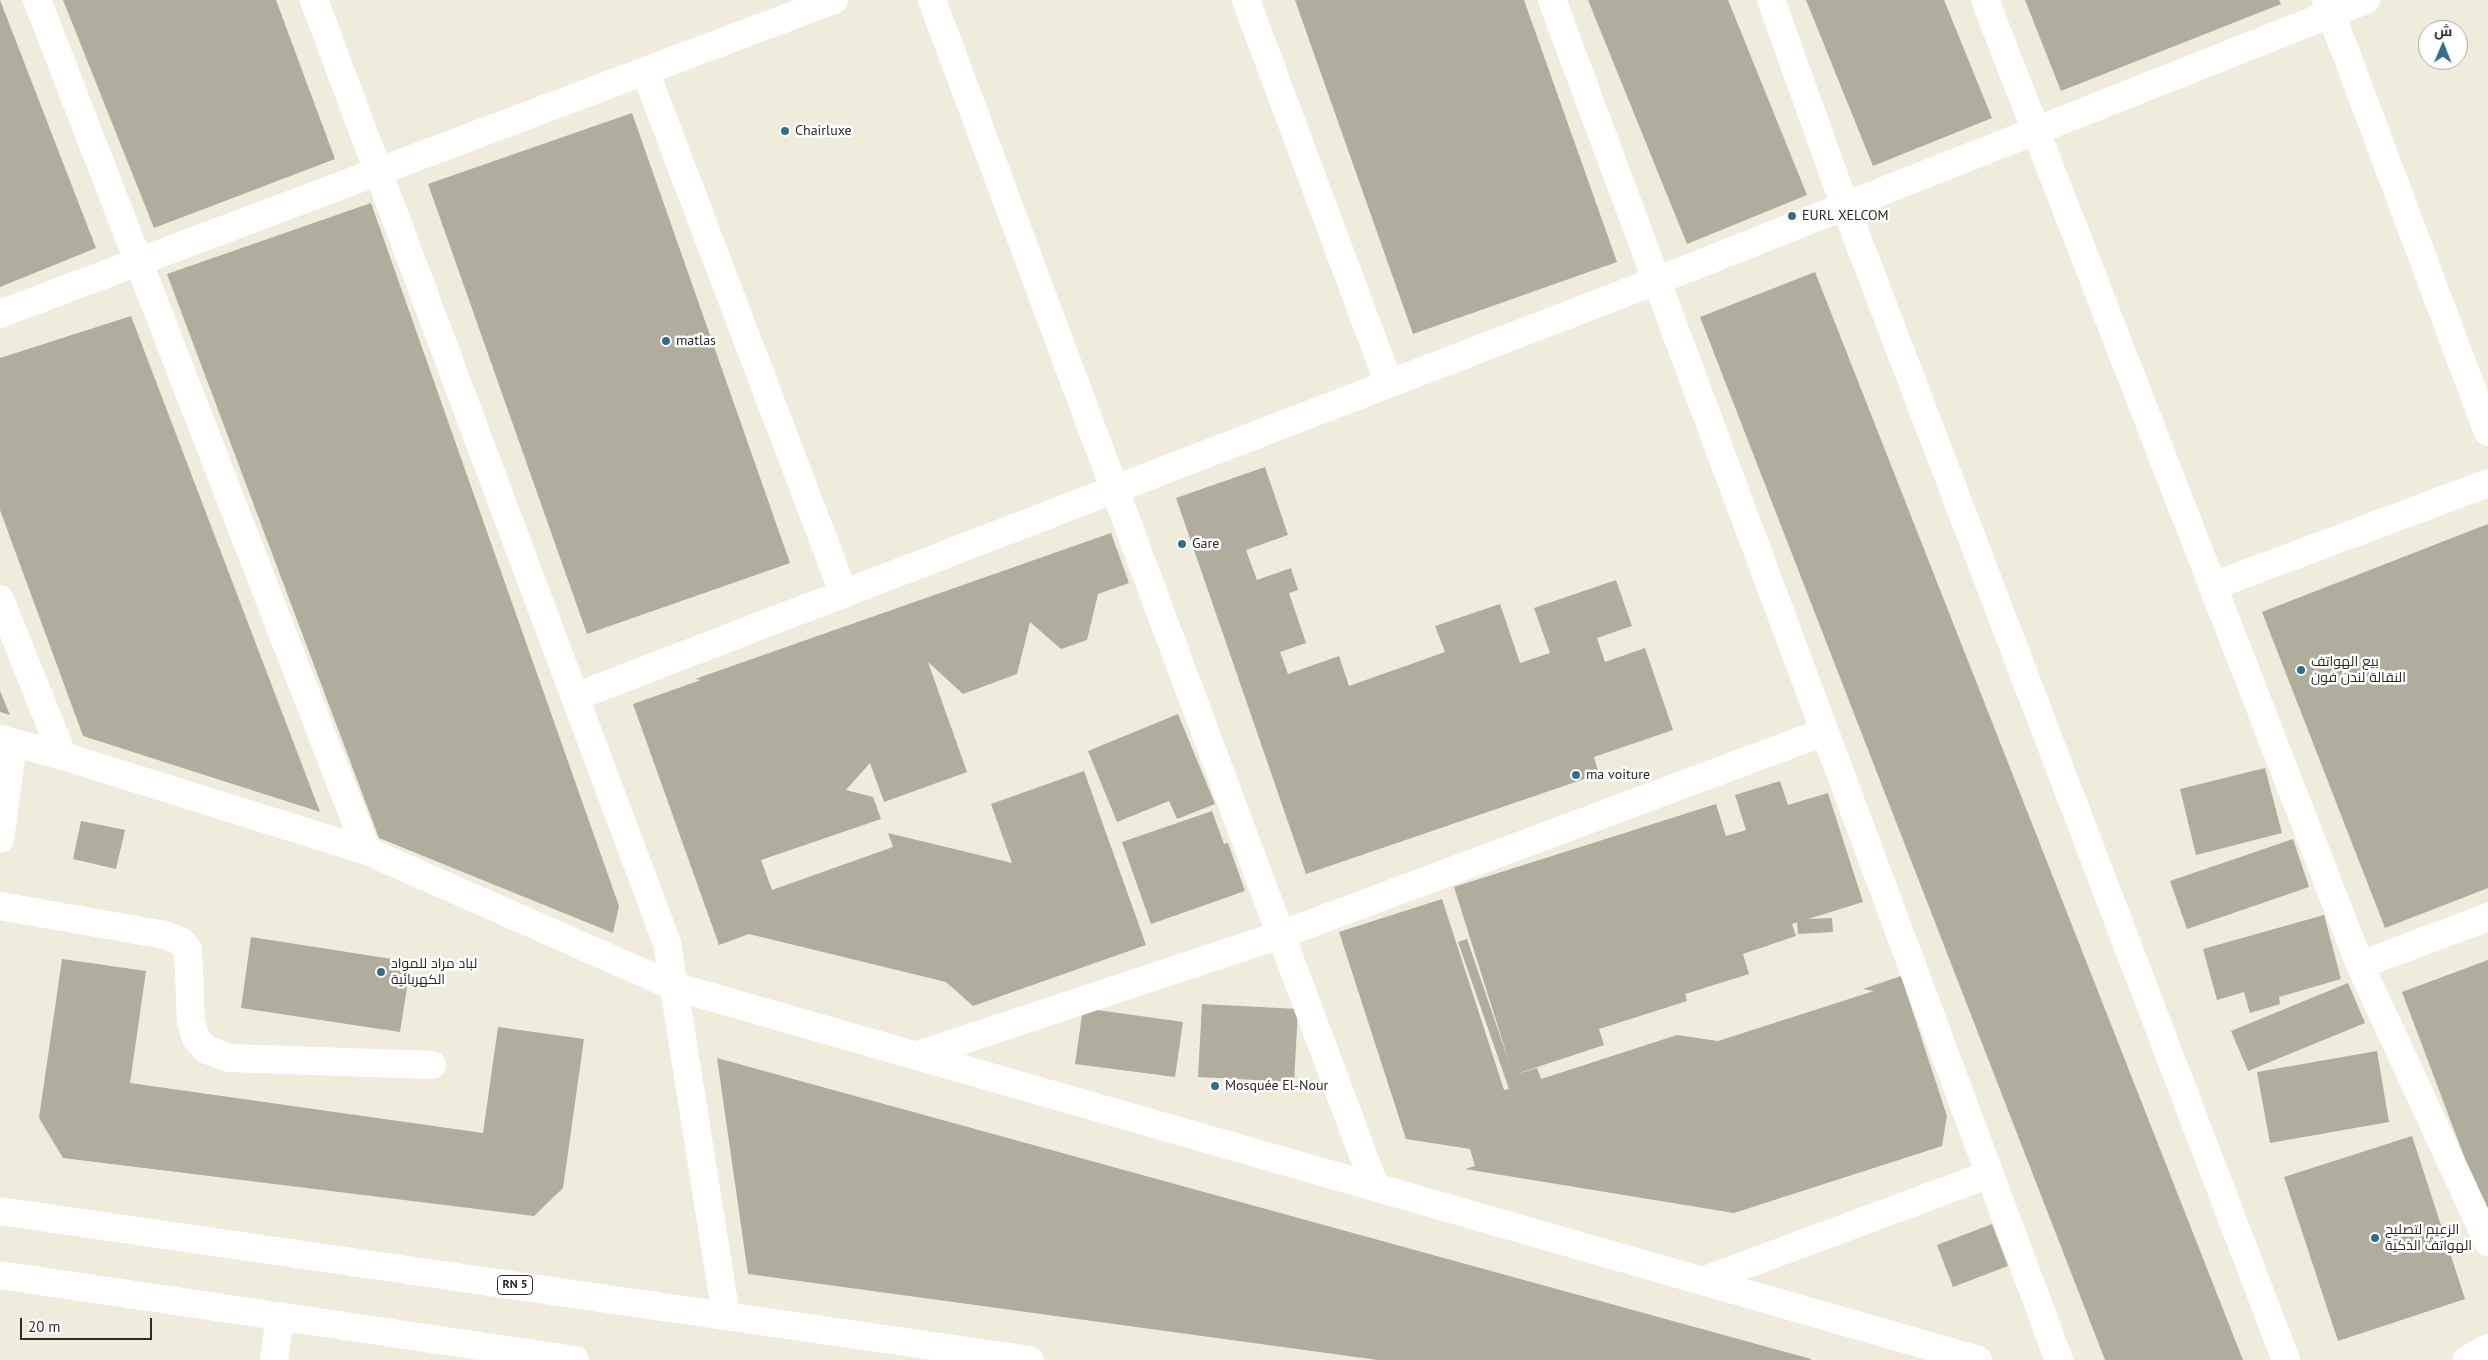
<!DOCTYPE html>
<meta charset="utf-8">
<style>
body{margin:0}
#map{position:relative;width:2488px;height:1360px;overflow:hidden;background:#efecdc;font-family:"PT Sans",Cairo,sans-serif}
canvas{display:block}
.north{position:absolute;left:2418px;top:20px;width:50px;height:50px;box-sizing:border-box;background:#fff;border:1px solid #aaaaa7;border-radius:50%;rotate:1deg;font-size:14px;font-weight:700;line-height:20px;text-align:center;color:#2b2a24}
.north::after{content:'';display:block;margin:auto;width:18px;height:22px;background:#326e85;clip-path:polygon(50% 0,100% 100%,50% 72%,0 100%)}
.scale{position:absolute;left:20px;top:1318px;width:132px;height:22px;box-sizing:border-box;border:2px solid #2b2a24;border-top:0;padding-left:6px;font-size:15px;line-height:18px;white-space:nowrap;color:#2b2a24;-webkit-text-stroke:4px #fff;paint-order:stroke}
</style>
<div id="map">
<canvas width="2488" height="1360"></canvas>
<div class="north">ش</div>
<div class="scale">20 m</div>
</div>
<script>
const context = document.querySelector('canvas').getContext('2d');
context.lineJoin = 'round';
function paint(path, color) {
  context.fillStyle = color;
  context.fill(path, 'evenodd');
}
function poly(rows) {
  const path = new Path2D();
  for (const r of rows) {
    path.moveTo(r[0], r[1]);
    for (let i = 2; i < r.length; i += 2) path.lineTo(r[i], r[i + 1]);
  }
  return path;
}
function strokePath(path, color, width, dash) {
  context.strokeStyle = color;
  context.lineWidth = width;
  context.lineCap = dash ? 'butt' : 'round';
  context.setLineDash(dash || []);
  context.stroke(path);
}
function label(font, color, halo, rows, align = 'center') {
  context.font = font + ' "PT Sans",Cairo,sans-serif';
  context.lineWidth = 5;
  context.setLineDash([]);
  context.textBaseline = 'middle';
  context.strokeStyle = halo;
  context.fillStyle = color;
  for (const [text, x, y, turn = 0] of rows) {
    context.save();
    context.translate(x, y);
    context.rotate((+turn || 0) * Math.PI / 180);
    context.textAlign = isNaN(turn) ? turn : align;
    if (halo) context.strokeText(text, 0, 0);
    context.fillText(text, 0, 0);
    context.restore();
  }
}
paint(poly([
 [0,0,96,248,0,287],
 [63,0,276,0,335,159,154,228],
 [1295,0,1524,0,1617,262,1413,334],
 [1588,0,1728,0,1807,195,1687,244],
 [1806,0,1944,0,1992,118,1873,166],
 [2025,0,2279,0,2281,4,2061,91],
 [632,113,790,563,587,634,428,184],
 [371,203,619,906,613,933,379,838,167,274],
 [1815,272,2243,1360,2105,1360,1700,317],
 [131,316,320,812,83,736,0,510,0,358],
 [1265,467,1288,535,1246,550,1257,580,1291,568,1298,590,1289,593,1306,643,1280,652,1288,674,1339,656,1349,686,1445,652,1435,626,1500,604,1520,663,1550,653,1534,608,1616,580,1632,626,1597,638,1605,662,1645,648,1673,730,1594,757,1599,774,1306,874,1176,498],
 [2488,524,2488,888,2385,928,2262,612],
 [1111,533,1129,583,1098,594,1087,640,1061,649,1030,622,1017,674,963,694,928,662,967,772,884,802,870,763,846,790,873,797,881,819,761,860,772,890,893,847,888,833,1012,863,991,804,1084,771,1146,945,973,1006,946,982,749,934,719,945,633,704,701,680,695,679],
 [0,691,10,715,0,712],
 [1178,714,1215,804,1177,819,1169,801,1117,822,1088,751],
 [2265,768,2282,833,2196,855,2180,789],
 [1780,781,1788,805,1828,793,1863,902,1808,919,1832,918,1833,932,1798,934,1797,922,1792,924,1796,936,1743,954,1749,974,1685,994,1687,1001,1599,1029,1604,1045,1513,1075,1537,1068,1541,1079,1677,1035,1718,1041,1874,991,1863,989,1901,976,1947,1116,1942,1146,1734,1213,1465,1169,1475,1166,1470,1149,1406,1139,1339,932,1442,899,1504,1090,1509,1089,1458,942,1467,939,1511,1068,1454,887,1716,804,1726,836,1746,830,1735,795],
 [1212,811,1224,844,1228,843,1245,891,1151,924,1122,842],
 [81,821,125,830,116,869,73,859],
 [2293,839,2309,887,2187,929,2170,881],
 [2324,915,2341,979,2279,997,2280,1004,2250,1013,2244,992,2217,1000,2203,949],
 [251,937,411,962,400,1032,241,1008],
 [62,959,146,971,130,1083,483,1133,498,1027,584,1039,563,1188,534,1216,63,1158,39,1118],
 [2488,960,2488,1220,2402,992],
 [2348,983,2365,1023,2248,1071,2231,1031],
 [1202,1004,1298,1009,1294,1082,1198,1077],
 [1083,1008,1183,1022,1175,1077,1075,1064],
 [2377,1051,2389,1122,2270,1143,2257,1072],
 [717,1058,1811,1359,1811,1360,1378,1360,748,1274],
 [2412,1136,2465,1299,2338,1341,2284,1177],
 [1992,1224,2008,1266,1953,1287,1937,1245]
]), '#b0ad9d');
strokePath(poly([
 [37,0,367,851],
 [314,0,667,943,726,1316],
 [932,0,1375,1187],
 [1246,0,1389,384],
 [1552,0,2059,1360],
 [1771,0,1845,206,2286,1360],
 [1985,0,2360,965,2488,1242],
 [2326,0,2488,432],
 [645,71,844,594],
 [0,314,834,0],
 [2213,586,2488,483],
 [0,599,63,756],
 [575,697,1656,281,2366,0],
 [0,739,63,756,367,851,673,986,1978,1360],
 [0,839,13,743],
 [0,906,165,935,180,941,188,949,191,1022,196,1038,207,1050,229,1058,432,1065],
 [2360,965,2488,917],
 [918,1055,1280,935,1824,732],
 [1702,1281,1990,1174],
 [274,1360,280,1316],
 [2467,1360,2488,1348]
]), '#fff', 28);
strokePath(poly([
 [0,1211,1030,1360],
 [0,1275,575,1360]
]), '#fff', 28);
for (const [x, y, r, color] of [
 [785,131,5,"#326e85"],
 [1792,216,5,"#326e85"],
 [666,341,5,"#326e85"],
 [1182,544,5,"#326e85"],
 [2301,670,5,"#326e85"],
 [1576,775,5,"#326e85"],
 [381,972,5,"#326e85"],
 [1215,1086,5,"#326e85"],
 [2375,1238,5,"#326e85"]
]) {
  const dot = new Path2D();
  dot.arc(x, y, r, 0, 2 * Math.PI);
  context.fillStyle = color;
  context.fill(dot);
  strokePath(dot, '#fff', 2);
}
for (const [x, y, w] of [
 [515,1285,35]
]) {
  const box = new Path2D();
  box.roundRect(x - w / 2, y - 9.5, w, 19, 4);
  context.fillStyle = '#fff';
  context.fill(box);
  strokePath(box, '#2b2a24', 1);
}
label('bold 12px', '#2b2a24', null, [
 ["RN 5",515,1285]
]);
label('14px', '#2b2a24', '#fff', [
 ["Chairluxe",795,131],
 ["EURL XELCOM",1802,216],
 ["matlas",676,341],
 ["Gare",1192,544],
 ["بيع الهواتف",2311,662],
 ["النقالة لندن فون",2311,678],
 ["ma voiture",1586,775],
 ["لباد مراد للمواد",391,964],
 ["الكهربائية",391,980],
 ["Mosquée El-Nour",1225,1086],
 ["الزعيم لتصليح",2385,1230],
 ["الهواتف الذكية",2385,1246]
], 'left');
</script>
